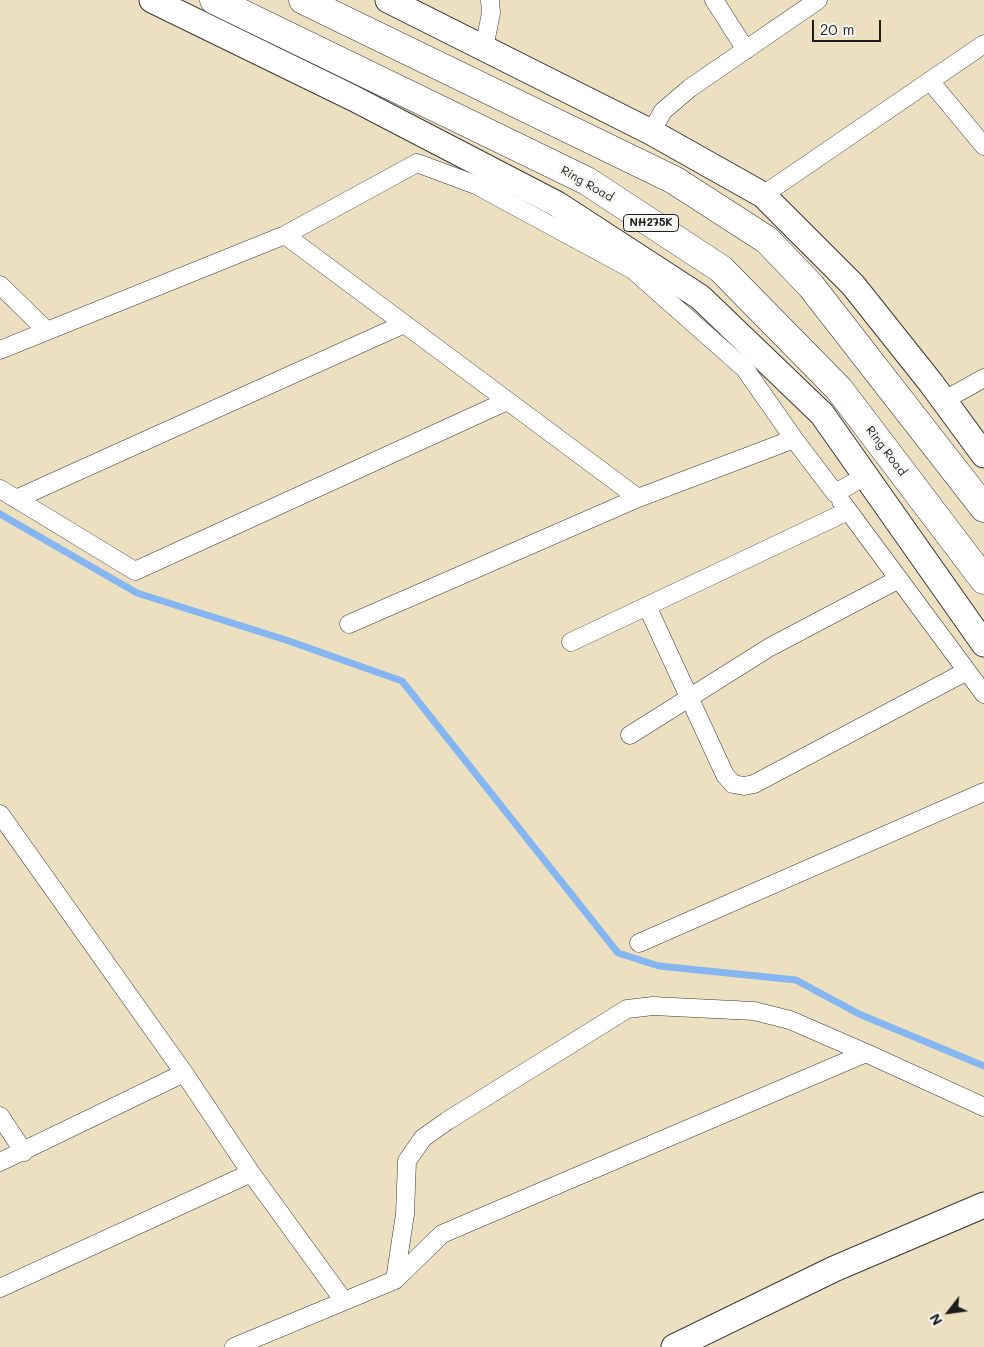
<!DOCTYPE html>
<style>
body{margin:0}
#map{position:relative;width:984px;height:1347px;overflow:hidden;background:#ede0c0;font-family:Mali,sans-serif}
canvas{display:block}
.north{position:absolute;left:924px;top:1287px;width:50px;height:50px;-webkit-text-stroke:4px #f6f6f2;paint-order:stroke;rotate:240deg;font-size:14px;font-weight:700;line-height:20px;text-align:center;color:#1c1c1c}
.north::after{content:'';display:block;margin:auto;width:18px;height:22px;background:#1c1c1c;clip-path:polygon(50% 0,100% 100%,50% 72%,0 100%)}
.scale{position:absolute;left:812px;top:20px;width:69px;height:22px;box-sizing:border-box;border:2px solid #1c1c1c;border-top:0;padding-left:6px;font-size:15px;line-height:18px;white-space:nowrap;color:#1c1c1c;-webkit-text-stroke:4px #f6f6f2;paint-order:stroke}
</style>
<div id="map">
<canvas width="984" height="1347"></canvas>
<div class="north">N</div>
<div class="scale">20 m</div>
</div>
<script>
const context = document.querySelector('canvas').getContext('2d');
context.lineJoin = 'round';
function poly(rows) {
  const path = new Path2D();
  for (const r of rows) {
    path.moveTo(r[0], r[1]);
    for (let i = 2; i < r.length; i += 2) path.lineTo(r[i], r[i + 1]);
  }
  return path;
}
function strokePath(path, color, width, dash) {
  context.strokeStyle = color;
  context.lineWidth = width;
  context.lineCap = dash ? 'butt' : 'round';
  context.setLineDash(dash || []);
  context.stroke(path);
}
function label(font, color, halo, rows, align = 'center') {
  context.font = font + ' Mali,sans-serif';
  context.lineWidth = 5;
  context.setLineDash([]);
  context.textBaseline = 'middle';
  context.strokeStyle = halo;
  context.fillStyle = color;
  for (const [text, x, y, turn = 0] of rows) {
    context.save();
    context.translate(x, y);
    context.rotate((+turn || 0) * Math.PI / 180);
    context.textAlign = isNaN(turn) ? turn : align;
    if (halo) context.strokeText(text, 0, 0);
    context.fillText(text, 0, 0);
    context.restore();
  }
}
strokePath(poly([
 [0,514,137,593,286,640,402,681,618,953,659,966,796,980,859,1014,984,1066]
]), '#85b6f1', 7);
const street = poly([
 [714,0,746,50],
 [484,48,491,13,490,0],
 [930,81,984,146],
 [651,132,663,111,690,88,818,0],
 [763,195,984,44],
 [285,235,638,498],
 [0,285,47,331],
 [0,350,285,235,417,163,476,185,633,270,745,369,794,439],
 [941,402,984,378],
 [0,489,135,571,507,401],
 [16,499,404,324],
 [841,501,984,694],
 [647,606,725,775,733,784,744,786,754,784,967,671],
 [349,624,638,498,794,439,835,493,866,476],
 [571,642,848,511],
 [630,735,770,647,899,579],
 [0,814,184,1073],
 [639,943,984,792],
 [0,1116,24,1152],
 [0,1162,184,1073,251,1173],
 [395,1280,405,1214,407,1161,423,1138,447,1121,627,1009,653,1006,754,1011,790,1020,866,1053],
 [0,1288,251,1173,344,1301],
 [234,1347,395,1280,442,1234,866,1053,984,1107]
]);
const secondary = poly([
 [152,0,353,98,557,204,700,297,822,414,984,644],
 [388,0,651,132,763,195,853,285,931,383,984,455],
 [674,1347,834,1269,984,1205]
]);
const highway = poly([
 [214,0,587,181,721,269,839,389,984,580],
 [303,0,674,180,767,240,811,286,984,508]
]);
strokePath(street, '#3b3935', 19);
strokePath(secondary, '#3b3935', 27);
strokePath(highway, '#3b3935', 29);
strokePath(street, '#fff', 18);
strokePath(secondary, '#fff', 25);
strokePath(highway, '#fff', 28);
for (const [x, y, w] of [
 [651,223,55]
]) {
  const box = new Path2D();
  box.roundRect(x - w / 2, y - 8.5, w, 17, 4);
  context.fillStyle = '#f6f6f2';
  context.fill(box);
  strokePath(box, '#1c1c1c', 1);
}
label('bold 11px', '#1c1c1c', null, [
 ["NH275K",651,223]
]);
label('12px', '#1c1c1c', '#f6f6f2', [
 ["Ring Road",587,184,30],
 ["Ring Road",886,451,53]
]);
</script>
